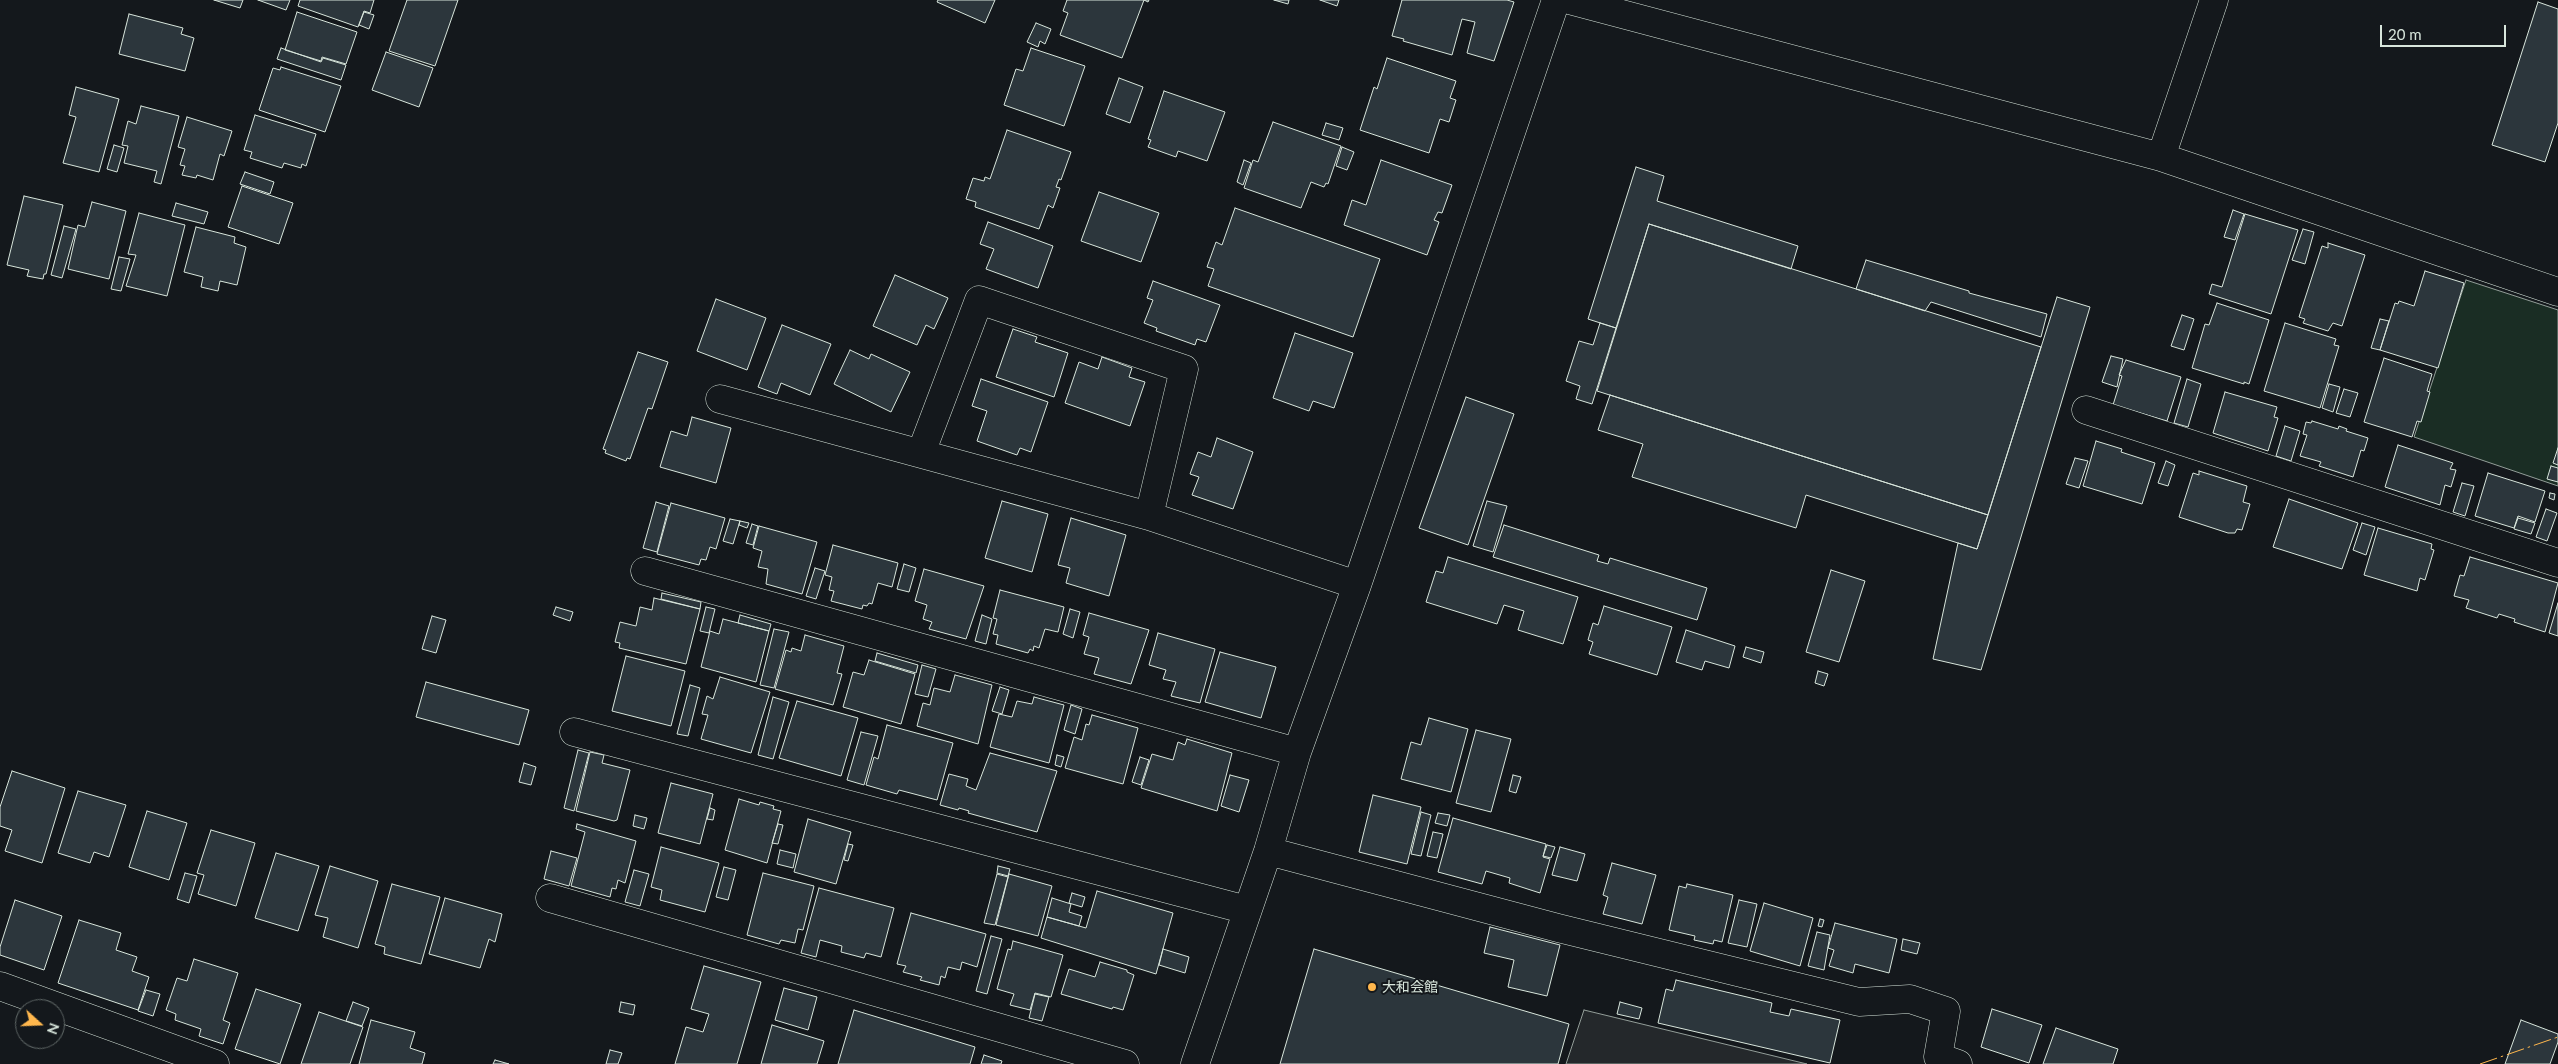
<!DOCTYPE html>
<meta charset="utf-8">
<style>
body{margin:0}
#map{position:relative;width:2558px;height:1064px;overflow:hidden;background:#14181c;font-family:Lato,sans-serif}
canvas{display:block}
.north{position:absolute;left:15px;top:999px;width:50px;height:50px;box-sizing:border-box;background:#14181c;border:1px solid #626a69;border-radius:50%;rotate:110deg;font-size:14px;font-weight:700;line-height:20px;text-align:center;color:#d8e6dc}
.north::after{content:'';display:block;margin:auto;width:18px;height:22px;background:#ffb74d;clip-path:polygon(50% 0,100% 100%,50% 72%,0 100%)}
.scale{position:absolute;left:2380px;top:25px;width:126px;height:22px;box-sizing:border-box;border:2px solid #d8e6dc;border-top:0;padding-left:6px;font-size:15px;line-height:18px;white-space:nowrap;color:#d8e6dc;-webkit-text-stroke:4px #14181c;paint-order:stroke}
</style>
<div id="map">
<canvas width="2558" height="1064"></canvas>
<div class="north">N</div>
<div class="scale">20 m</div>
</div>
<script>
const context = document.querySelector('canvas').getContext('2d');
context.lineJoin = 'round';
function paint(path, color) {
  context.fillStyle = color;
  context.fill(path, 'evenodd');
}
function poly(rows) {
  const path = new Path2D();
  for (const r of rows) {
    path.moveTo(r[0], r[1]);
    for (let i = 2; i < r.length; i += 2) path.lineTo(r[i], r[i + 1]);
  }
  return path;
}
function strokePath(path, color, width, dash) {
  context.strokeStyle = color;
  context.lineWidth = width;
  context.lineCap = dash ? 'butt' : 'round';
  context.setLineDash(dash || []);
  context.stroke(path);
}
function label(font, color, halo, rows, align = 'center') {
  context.font = font + ' Lato,"Noto Sans JP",sans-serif';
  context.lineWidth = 4;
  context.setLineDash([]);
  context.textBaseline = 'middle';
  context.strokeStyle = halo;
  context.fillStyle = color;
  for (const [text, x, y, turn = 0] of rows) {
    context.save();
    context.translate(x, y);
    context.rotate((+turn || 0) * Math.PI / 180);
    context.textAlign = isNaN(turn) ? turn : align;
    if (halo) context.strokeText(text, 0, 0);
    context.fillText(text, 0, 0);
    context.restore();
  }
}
const green = poly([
 [2466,280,2558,310,2558,486,2414,437,2466,280]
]);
paint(green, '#1a2d24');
strokePath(green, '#939e99', 1);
const parking = poly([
 [1584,1010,1807,1064,1566,1064,1584,1010]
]);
paint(parking, '#24282b');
strokePath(parking, '#939e99', 1);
const building = poly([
 [214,0,243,0,240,8,214,0],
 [258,0,290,0,286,10,258,0],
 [300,0,374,0,370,13,364,11,358,27,298,6,300,0],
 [407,0,458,0,435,66,389,51,407,0],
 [938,0,995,0,985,23,937,2,938,0],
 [1067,0,1149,0,1148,2,1144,0,1122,58,1060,35,1068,13,1063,11,1067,0],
 [1274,0,1289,0,1288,4,1274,0],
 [1320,0,1339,0,1337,6,1320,0],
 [1402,0,1507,0,1514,2,1494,61,1467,53,1475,22,1462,19,1452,55,1403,41,1404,39,1392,36,1402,0],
 [2538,2,2558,9,2558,123,2545,162,2492,145,2538,2],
 [297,12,357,32,346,64,322,57,321,61,285,50,297,12],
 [364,12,374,15,369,29,359,25,364,12],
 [129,14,183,28,181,34,194,38,185,71,119,54,129,14],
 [1036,23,1051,29,1045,44,1040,41,1038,47,1027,42,1036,23],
 [281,48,321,62,323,58,346,65,341,80,277,59,281,48],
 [1031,48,1085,66,1064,126,1004,105,1016,69,1023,71,1031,48],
 [386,52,433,68,419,107,372,90,386,52],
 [1387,58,1456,81,1450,98,1456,100,1449,122,1440,119,1429,153,1360,130,1374,87,1377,89,1387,58],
 [281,67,341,86,325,132,259,110,273,68,280,70,281,67],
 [1119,78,1143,87,1130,123,1106,114,1119,78],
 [76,87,119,99,99,172,63,163,76,117,69,115,76,87],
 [1164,91,1225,112,1207,161,1178,151,1176,157,1148,147,1151,140,1148,139,1164,91],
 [141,106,179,116,161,184,154,182,157,171,124,163,128,146,122,145,128,121,136,124,141,106],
 [255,115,316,134,306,166,302,164,301,168,284,163,282,168,250,158,252,152,244,150,255,115],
 [187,117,232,131,224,156,220,154,213,180,197,175,196,178,182,175,185,166,180,165,185,149,178,147,187,117],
 [1273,122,1341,146,1328,184,1326,183,1324,187,1311,182,1301,208,1244,188,1253,160,1258,162,1273,122],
 [1326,123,1343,128,1339,140,1322,135,1326,123],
 [1007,130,1071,152,1061,180,1059,179,1056,187,1060,188,1053,208,1048,205,1039,229,975,207,976,202,966,199,973,178,984,181,985,177,990,179,1007,130],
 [114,145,124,148,117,172,107,169,114,145],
 [1342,147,1354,152,1347,170,1336,166,1342,147],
 [1244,160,1251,163,1243,185,1237,182,1244,160],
 [1381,160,1452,185,1442,213,1438,212,1434,220,1439,222,1427,255,1344,225,1352,200,1366,205,1381,160],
 [1636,167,1664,176,1657,201,1798,246,1791,269,1649,224,1616,328,1588,319,1636,167],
 [245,172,274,182,270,194,240,184,245,172],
 [242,186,293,203,279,244,228,227,242,186],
 [1099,192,1159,213,1141,262,1081,241,1099,192],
 [24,196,63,205,46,274,44,274,43,279,27,276,29,270,7,265,24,196],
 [92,202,126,211,109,279,68,269,78,225,85,227,92,202],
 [176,203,208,212,204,224,172,216,176,203],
 [1235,208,1380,259,1353,337,1208,286,1214,269,1207,267,1216,242,1222,245,1235,208],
 [2233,210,2244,214,2235,240,2224,237,2233,210],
 [139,213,185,225,167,296,126,286,136,255,128,254,139,213],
 [2245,214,2298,230,2271,314,2209,294,2212,284,2222,287,2245,214],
 [988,222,1053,246,1038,288,986,269,994,249,980,244,988,222],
 [1649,224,2041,347,1988,515,1597,391,1649,224],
 [64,226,76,229,62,278,51,275,64,226],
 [196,227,235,237,234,243,246,247,237,285,220,281,218,291,201,287,203,277,184,272,196,227],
 [2303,229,2314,232,2305,264,2292,260,2303,229],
 [2328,243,2365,255,2342,326,2333,323,2328,331,2303,323,2305,319,2299,317,2322,246,2328,248,2328,243],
 [119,257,130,259,121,291,111,289,119,257],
 [1866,260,1969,291,1969,293,2047,314,2041,337,1931,302,1925,311,1856,289,1866,260],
 [2425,271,2464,283,2438,368,2380,350,2395,303,2398,304,2399,301,2414,306,2425,271],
 [895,275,948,298,934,329,926,325,917,345,873,326,895,275],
 [1153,281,1220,305,1206,342,1197,339,1195,345,1156,331,1157,328,1144,323,1153,300,1147,298,1153,281],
 [2057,297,2090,307,1981,670,1933,659,1958,543,1977,549,2057,297],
 [716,299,766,318,747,370,697,351,716,299],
 [2217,303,2269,320,2249,384,2244,382,2244,384,2192,368,2205,324,2209,325,2217,303],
 [2182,315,2194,319,2184,350,2171,346,2182,315],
 [2380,319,2389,321,2380,350,2371,348,2380,319],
 [1600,323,1616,328,1592,404,1576,399,1580,386,1566,381,1579,341,1593,345,1600,323],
 [2285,323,2336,339,2334,345,2339,346,2320,408,2264,391,2285,323],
 [782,325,831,344,810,395,781,383,777,394,758,387,782,325],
 [1013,329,1037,337,1035,342,1068,353,1054,397,996,377,1013,329],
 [1295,333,1353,353,1334,408,1313,401,1309,411,1273,398,1295,333],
 [850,350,869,359,871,354,910,372,891,412,834,384,850,350],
 [638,352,668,362,652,409,648,408,630,459,627,458,626,461,605,453,606,450,603,449,638,352],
 [2111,356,2123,359,2117,387,2102,382,2111,356],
 [1102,357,1132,368,1129,377,1145,382,1130,426,1065,403,1079,362,1098,369,1102,357],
 [2384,358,2432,374,2427,391,2430,392,2421,422,2417,421,2412,437,2364,422,2384,358],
 [2126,360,2181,377,2167,421,2113,405,2122,376,2119,375,2126,360],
 [981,379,1048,402,1031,452,1020,448,1017,455,977,441,987,411,972,406,981,379],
 [2187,379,2201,384,2188,427,2174,423,2187,379],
 [2329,384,2340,387,2333,412,2322,408,2329,384],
 [2344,389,2358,393,2350,417,2336,413,2344,389],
 [2225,392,2277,407,2274,417,2278,418,2268,451,2213,433,2225,392],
 [1610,395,1988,515,1977,549,1806,495,1796,528,1632,477,1643,444,1598,430,1610,395],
 [1466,397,1514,414,1468,545,1419,528,1466,397],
 [692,417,731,428,716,483,660,467,671,431,687,436,692,417],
 [2312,421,2338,429,2339,426,2347,429,2346,431,2368,438,2364,451,2361,450,2353,477,2319,466,2321,462,2300,456,2307,435,2303,434,2306,422,2311,423,2312,421],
 [2285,426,2300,431,2291,461,2276,456,2285,426],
 [1217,438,1253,452,1233,509,1192,495,1199,477,1190,474,1198,452,1211,457,1217,438],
 [2096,441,2122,449,2121,452,2155,463,2142,504,2083,486,2096,441],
 [2398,445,2453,463,2450,469,2456,470,2451,487,2445,485,2440,505,2385,487,2398,445],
 [2558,448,2558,465,2553,463,2558,448],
 [2075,458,2088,461,2079,488,2066,484,2075,458],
 [2166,461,2175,465,2168,486,2158,483,2166,461],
 [2551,466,2558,468,2558,482,2547,479,2551,466],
 [2199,471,2247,486,2243,502,2250,504,2242,530,2237,529,2235,533,2228,533,2179,517,2193,473,2199,475,2199,471],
 [2488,473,2545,491,2535,522,2518,516,2514,528,2475,516,2488,473],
 [2462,483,2474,486,2465,516,2453,512,2462,483],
 [2550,493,2555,494,2554,500,2549,498,2550,493],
 [2289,499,2358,523,2342,569,2273,547,2289,499],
 [1002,501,1048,514,1032,572,985,558,1002,501],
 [1487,501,1507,506,1493,552,1473,546,1487,501],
 [656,502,669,506,657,552,643,548,656,502],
 [671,503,725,518,716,549,710,547,706,560,701,559,699,565,657,554,671,503],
 [2546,509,2557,513,2547,541,2536,537,2546,509],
 [1071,518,1126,535,1109,596,1066,583,1070,568,1058,565,1071,518],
 [2518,518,2535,523,2531,534,2514,529,2518,518],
 [730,519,740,521,733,544,723,541,730,519],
 [740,521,749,523,747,528,739,525,740,521],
 [2362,523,2375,527,2366,555,2353,550,2362,523],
 [752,524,758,526,753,545,746,543,752,524],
 [1504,525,1599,555,1597,561,1608,564,1610,558,1707,588,1697,620,1493,557,1504,525],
 [759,526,817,542,802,594,766,584,768,569,758,567,762,551,753,548,759,526],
 [2378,528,2432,544,2431,549,2434,550,2425,580,2420,578,2417,591,2364,575,2378,528],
 [833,545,898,563,892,587,878,583,872,604,869,603,867,606,863,605,862,609,831,601,834,591,829,590,832,577,825,575,833,545],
 [1448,557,1578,597,1563,644,1518,630,1524,611,1504,605,1497,624,1426,602,1436,571,1443,573,1448,557],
 [2470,557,2558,583,2545,632,2514,622,2515,619,2499,614,2497,618,2466,608,2469,600,2454,596,2460,575,2464,576,2470,557],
 [904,564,916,568,909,592,897,589,904,564],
 [815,568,825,571,816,599,806,596,815,568],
 [924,569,984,586,966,639,929,629,932,622,923,619,927,605,915,601,924,569],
 [1831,570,1865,581,1839,662,1806,652,1831,570],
 [1000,590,1064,607,1058,632,1045,629,1039,648,1034,646,1033,651,1030,649,1028,653,996,644,998,635,993,634,997,619,993,618,1000,590],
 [662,593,701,602,700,609,661,599,662,593],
 [654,598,700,609,686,664,619,648,620,643,615,642,620,622,636,626,640,607,652,610,654,598],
 [2558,603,2558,636,2549,633,2558,603],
 [1604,606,1672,627,1657,675,1589,654,1593,642,1588,640,1593,623,1598,625,1604,606],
 [556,607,573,612,570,621,553,615,556,607],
 [706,607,715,609,709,633,700,631,706,607],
 [1070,609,1080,612,1073,638,1063,634,1070,609],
 [1089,613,1149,630,1131,684,1094,674,1099,658,1084,654,1089,637,1083,635,1089,613],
 [740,615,771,624,769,631,738,623,740,615],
 [982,615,992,619,986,644,975,641,982,615],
 [432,616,446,620,436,653,422,649,432,616],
 [723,619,769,631,756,682,701,667,710,631,719,634,723,619],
 [774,629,789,632,774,688,760,685,774,629],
 [1686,630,1735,646,1729,668,1705,661,1702,670,1676,662,1686,630],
 [1158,633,1215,649,1200,703,1171,696,1176,682,1163,679,1166,670,1149,665,1158,633],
 [805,635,844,646,837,673,842,674,833,705,775,689,786,650,791,652,792,648,801,651,805,635],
 [1746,647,1764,652,1761,663,1743,657,1746,647],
 [1220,652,1276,667,1261,718,1205,702,1220,652],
 [877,653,918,665,916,673,875,661,877,653],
 [626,656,685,671,671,726,612,711,626,656],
 [869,660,915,674,901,724,843,707,853,672,864,675,869,660],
 [922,665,936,669,928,697,915,694,922,665],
 [1818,671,1828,674,1824,686,1815,683,1818,671],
 [955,675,992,685,978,744,917,726,923,703,930,705,934,688,950,692,955,675],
 [720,677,770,692,751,753,701,739,708,715,702,714,707,696,713,699,720,677],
 [426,682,529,710,519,745,416,717,426,682],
 [690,685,700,688,688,736,677,734,690,685],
 [1000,687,1009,690,1002,714,992,711,1000,687],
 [773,697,789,702,773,759,758,755,773,697],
 [1034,697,1064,705,1049,763,990,747,999,714,1012,717,1017,701,1032,704,1034,697],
 [797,701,858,718,841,776,779,758,797,701],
 [1071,705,1082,709,1075,734,1064,730,1071,705],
 [1092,715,1138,728,1123,784,1065,768,1074,737,1082,740,1086,724,1089,725,1092,715],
 [1429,718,1468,729,1451,792,1401,779,1411,742,1421,745,1429,718],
 [887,725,953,743,937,800,899,790,897,794,866,785,874,757,878,759,887,725],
 [1476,730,1511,739,1491,812,1456,803,1476,730],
 [861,732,878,736,864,785,847,780,861,732],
 [1187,739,1232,753,1217,811,1141,788,1152,754,1173,760,1178,742,1185,745,1187,739],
 [578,750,589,753,574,811,564,808,578,750],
 [590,752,604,755,602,763,630,770,617,820,614,821,576,811,590,752],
 [990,753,1057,771,1037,832,968,813,969,811,959,808,958,810,940,805,949,774,968,779,966,786,976,790,990,753],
 [1057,755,1064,757,1061,767,1055,765,1057,755],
 [1140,757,1149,760,1141,785,1132,782,1140,757],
 [524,763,536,767,531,785,519,782,524,763],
 [12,771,65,788,42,863,5,851,12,830,0,826,0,807,12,771],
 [1230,775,1249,780,1239,812,1221,806,1230,775],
 [1513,775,1521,777,1516,793,1509,791,1513,775],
 [671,783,713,794,700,844,658,833,671,783],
 [78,791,126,805,109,857,94,852,90,863,58,853,78,791],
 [1373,795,1421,807,1407,864,1359,852,1373,795],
 [739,799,759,805,760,802,774,806,773,809,781,811,767,863,725,850,739,799],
 [710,808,715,810,713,820,707,819,710,808],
 [147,811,187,823,169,880,129,867,147,811],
 [1421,812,1431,815,1421,856,1411,854,1421,812],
 [1438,813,1450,815,1447,826,1435,823,1438,813],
 [635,815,647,818,644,829,633,826,635,815],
 [1453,818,1546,844,1543,857,1550,859,1540,893,1509,883,1510,878,1486,871,1482,884,1438,872,1453,818],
 [808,819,851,832,836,884,794,872,808,819],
 [577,824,636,841,625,883,618,880,616,889,612,888,610,897,571,886,585,832,576,829,577,824],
 [778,824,783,825,778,844,772,843,778,824],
 [211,830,255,843,236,906,198,894,204,875,197,873,211,830],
 [1433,832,1443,834,1437,858,1427,856,1433,832],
 [848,844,853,845,848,861,844,860,848,844],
 [1547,845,1555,847,1551,858,1543,856,1547,845],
 [661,847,719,863,705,912,660,900,662,890,651,887,661,847],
 [1560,847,1585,854,1577,881,1552,875,1560,847],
 [780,850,796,854,793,868,777,864,780,850],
 [551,851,577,858,569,886,544,879,551,851],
 [276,853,319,866,298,931,255,918,276,853],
 [1612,863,1656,875,1642,924,1603,914,1608,897,1603,895,1612,863],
 [330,866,378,881,358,948,323,937,328,918,315,915,330,866],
 [998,866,1010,869,1008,876,997,873,998,866],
 [724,867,736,870,728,900,716,897,724,867],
 [634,870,649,874,640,906,625,902,634,870],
 [185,873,197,876,189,903,177,899,185,873],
 [763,873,814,886,803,930,798,929,795,943,781,940,779,944,747,935,763,873],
 [997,874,1008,877,995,925,984,923,997,874],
 [1009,874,1052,886,1038,936,996,925,1009,874],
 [392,884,440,897,421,964,384,954,385,947,375,944,392,884],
 [1687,884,1733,895,1722,942,1714,940,1713,944,1694,940,1695,936,1669,930,1679,886,1686,888,1687,884],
 [819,888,894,908,881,957,866,953,864,958,841,952,842,946,820,940,816,957,801,953,819,888],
 [1097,891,1173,913,1156,974,1041,938,1047,917,1086,928,1097,891],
 [1072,893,1085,897,1082,907,1069,903,1072,893],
 [445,898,502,914,495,942,489,939,480,968,429,954,445,898],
 [1052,898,1071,904,1069,912,1082,916,1079,926,1047,917,1052,898],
 [15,900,62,916,44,970,0,955,0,947,15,900],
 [1739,900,1757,904,1747,947,1728,943,1739,900],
 [1764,903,1813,918,1800,966,1750,951,1764,903],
 [911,913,986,934,977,967,962,962,960,970,948,967,945,978,941,976,939,985,920,980,922,977,903,972,906,966,897,964,911,913],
 [1820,919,1824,920,1822,927,1818,926,1820,919],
 [79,920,121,933,116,950,137,957,132,971,149,977,138,1010,58,983,79,920],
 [1835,923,1897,939,1889,973,1855,964,1853,973,1829,966,1834,950,1828,948,1835,923],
 [1490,927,1560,945,1547,996,1508,987,1514,960,1484,953,1490,927],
 [1817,932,1830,935,1824,970,1808,966,1817,932],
 [991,936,1002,939,987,994,976,991,991,936],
 [1903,939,1920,943,1917,954,1901,950,1903,939],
 [1013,941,1063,955,1051,997,1035,993,1030,1010,1010,1005,1014,994,997,989,1008,949,1011,950,1013,941],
 [1163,949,1189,957,1185,973,1159,965,1163,949],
 [1314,949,1569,1024,1558,1064,1280,1064,1314,949],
 [194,959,238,973,223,1020,230,1023,223,1044,199,1036,201,1029,175,1020,176,1014,166,1010,177,978,187,981,194,959],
 [1100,962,1127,970,1127,972,1134,975,1123,1010,1113,1007,1112,1009,1061,994,1069,969,1095,977,1100,962],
 [704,966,761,982,737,1064,675,1064,686,1027,703,1032,709,1014,691,1009,704,966],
 [1676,980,1772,1003,1770,1012,1789,1016,1791,1009,1840,1020,1830,1063,1658,1023,1666,989,1673,991,1676,980],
 [784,988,817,997,808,1030,775,1020,784,988],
 [256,989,301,1004,280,1064,235,1049,256,989],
 [146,990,160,994,153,1016,138,1011,146,990],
 [1035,994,1049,997,1042,1021,1029,1018,1035,994],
 [353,1002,369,1008,362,1026,346,1021,353,1002],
 [621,1002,635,1005,633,1015,619,1012,621,1002],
 [1620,1002,1642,1008,1639,1019,1617,1014,1620,1002],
 [1992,1009,2042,1025,2029,1063,1981,1047,1992,1009],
 [854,1010,975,1047,970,1064,838,1064,854,1010],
 [319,1012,363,1027,350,1064,301,1064,319,1012],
 [371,1020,415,1032,410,1048,425,1053,422,1064,359,1064,371,1020],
 [2521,1020,2558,1034,2558,1042,2550,1064,2505,1064,2521,1020],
 [772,1025,824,1041,817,1064,761,1064,772,1025],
 [2056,1028,2118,1049,2113,1064,2043,1064,2056,1028],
 [610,1050,622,1053,618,1064,606,1064,610,1050],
 [984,1055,1002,1061,1001,1064,981,1064,984,1055],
 [495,1060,509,1064,493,1064,495,1060]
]);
paint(building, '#2c363c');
strokePath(building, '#d8e6dc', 1);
const minor = poly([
 [1569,0,2161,157,2558,292],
 [2161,157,2214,0],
 [720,399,1149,516,1357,585],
 [2086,410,2558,563],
 [921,453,979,300,1184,369,1149,516],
 [645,571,1297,752],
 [574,732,1247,910],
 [1268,851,1558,928,1859,1002,1910,999,1946,1011,1938,1057,1958,1064],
 [550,898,1125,1064],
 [0,986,215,1064],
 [1195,1064,1268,851,1297,752,1357,585,1556,0]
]);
strokePath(minor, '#d8e6dc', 29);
strokePath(minor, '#14181c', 28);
strokePath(poly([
 [2480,1064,2558,1037]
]), '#ffb74d', 1, [18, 4, 2.5, 4]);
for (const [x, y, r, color] of [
 [1372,987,5,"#ffb74d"]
]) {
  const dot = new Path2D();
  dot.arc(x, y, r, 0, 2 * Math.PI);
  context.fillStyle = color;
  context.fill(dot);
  strokePath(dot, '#14181c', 2);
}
label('14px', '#d8e6dc', '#14181c', [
 ["大和会館",1382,987]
], 'left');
</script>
